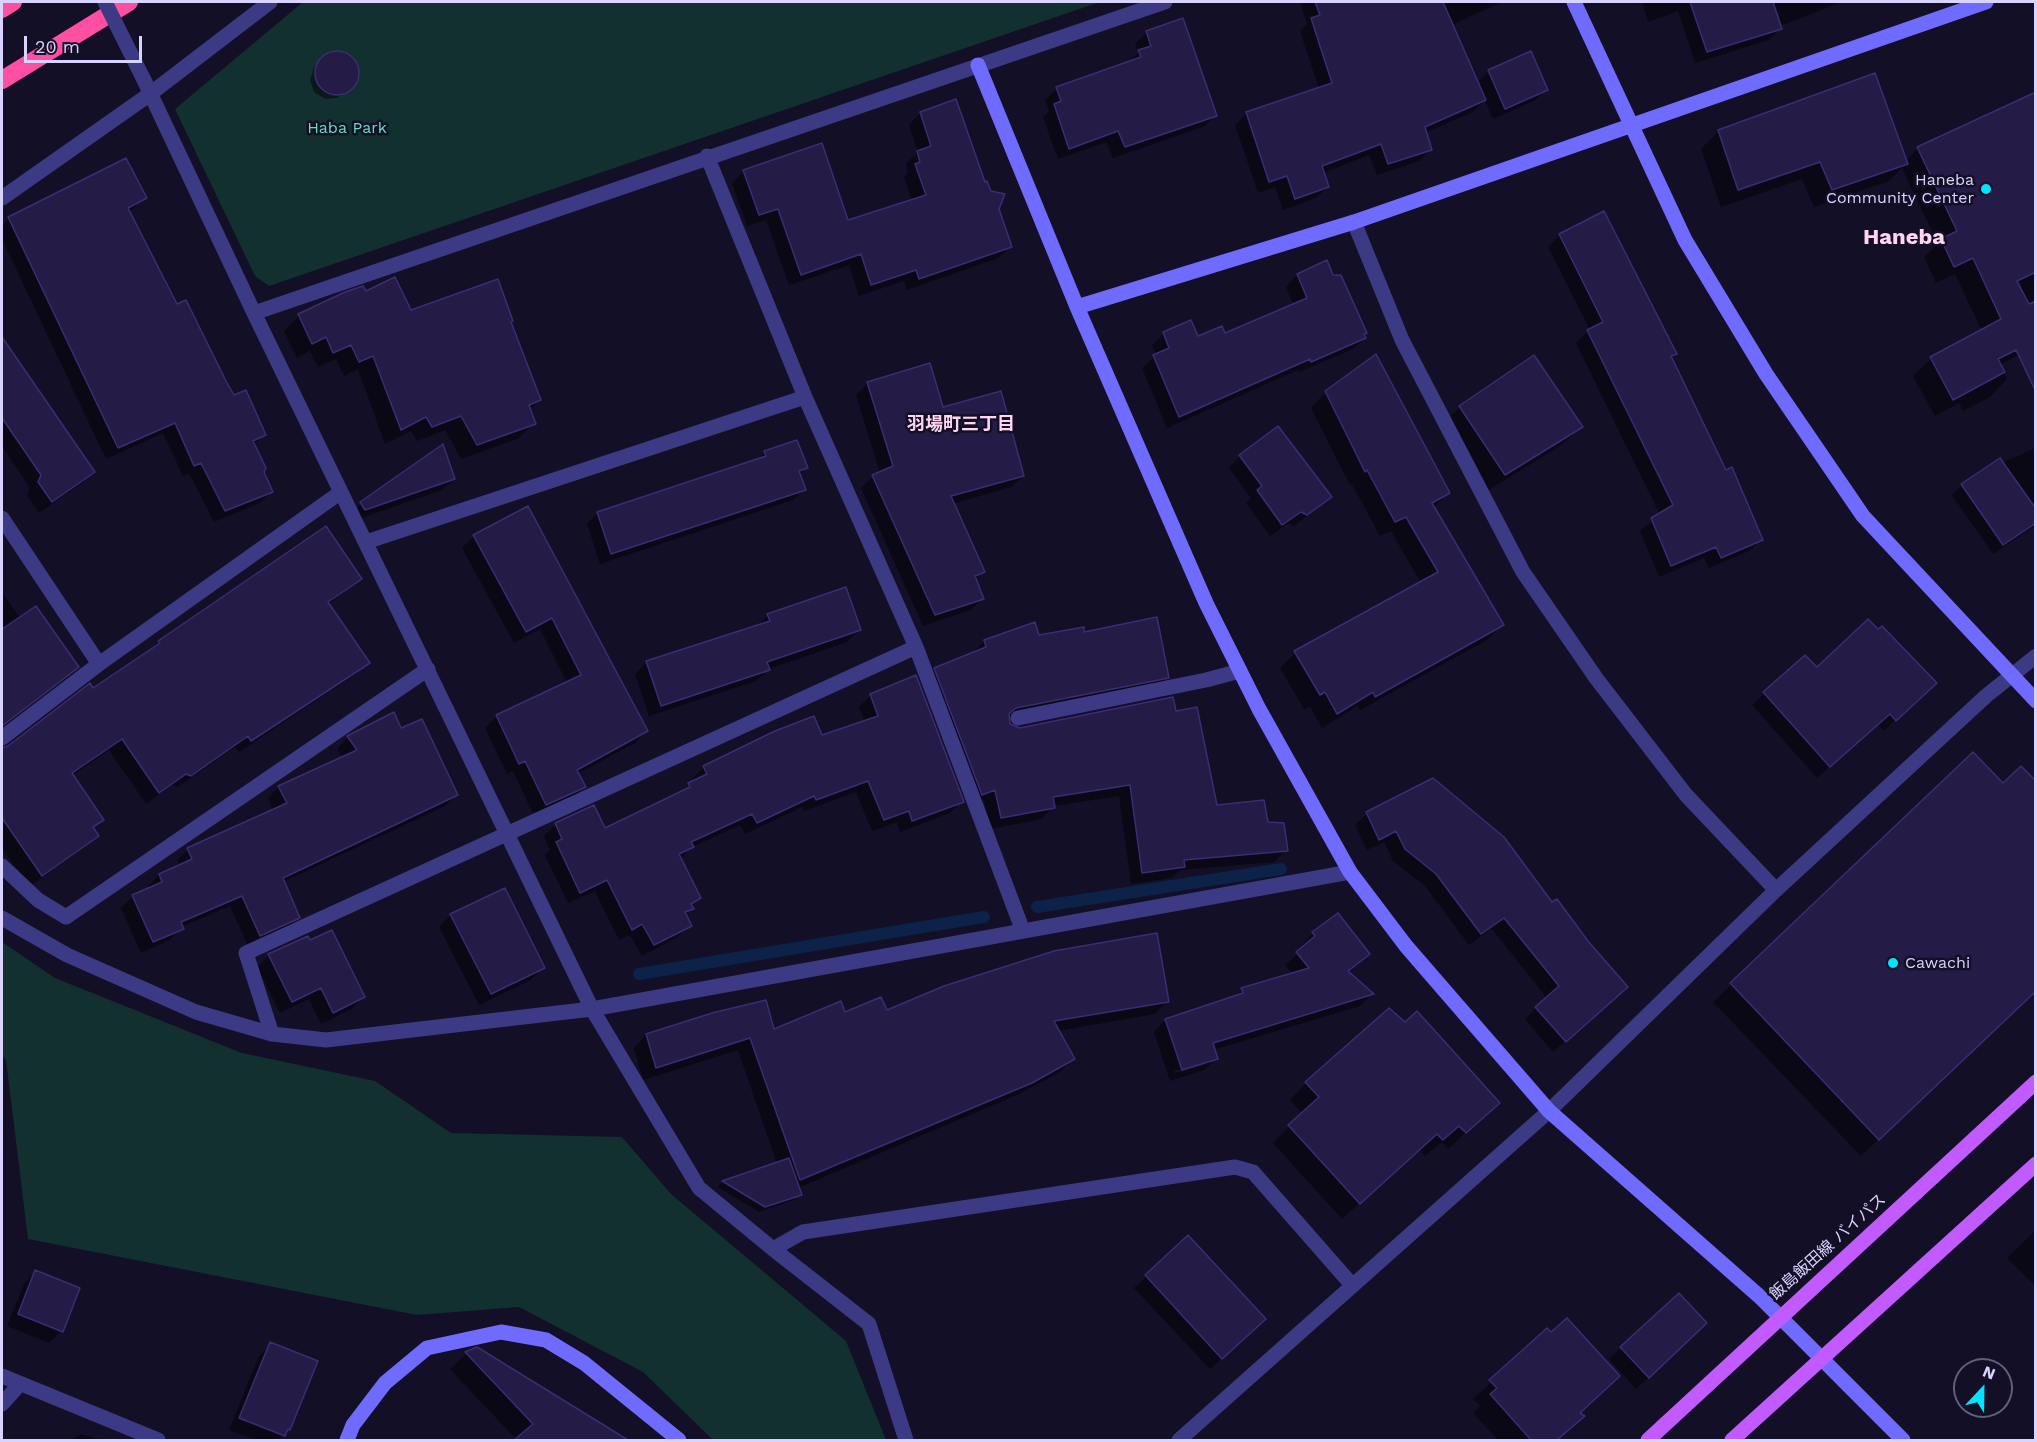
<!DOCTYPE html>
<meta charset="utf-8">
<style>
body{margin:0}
#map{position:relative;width:2037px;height:1442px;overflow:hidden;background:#130f26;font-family:"Work Sans",sans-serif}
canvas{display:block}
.frame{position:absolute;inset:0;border:3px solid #d9d4ff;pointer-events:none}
.north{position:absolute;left:1953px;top:1358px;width:60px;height:60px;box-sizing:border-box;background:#130f26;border:2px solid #625e7d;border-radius:50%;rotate:22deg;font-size:16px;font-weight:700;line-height:24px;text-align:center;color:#d9d4ff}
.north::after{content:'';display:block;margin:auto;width:21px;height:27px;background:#00e5ff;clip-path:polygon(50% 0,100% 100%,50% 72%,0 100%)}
.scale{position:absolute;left:24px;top:36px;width:118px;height:27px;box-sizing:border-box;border:3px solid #d9d4ff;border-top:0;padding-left:8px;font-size:18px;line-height:21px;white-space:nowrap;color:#d9d4ff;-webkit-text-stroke:4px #130f26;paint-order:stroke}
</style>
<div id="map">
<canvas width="2037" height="1442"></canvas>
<div class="frame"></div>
<div class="north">N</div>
<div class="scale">20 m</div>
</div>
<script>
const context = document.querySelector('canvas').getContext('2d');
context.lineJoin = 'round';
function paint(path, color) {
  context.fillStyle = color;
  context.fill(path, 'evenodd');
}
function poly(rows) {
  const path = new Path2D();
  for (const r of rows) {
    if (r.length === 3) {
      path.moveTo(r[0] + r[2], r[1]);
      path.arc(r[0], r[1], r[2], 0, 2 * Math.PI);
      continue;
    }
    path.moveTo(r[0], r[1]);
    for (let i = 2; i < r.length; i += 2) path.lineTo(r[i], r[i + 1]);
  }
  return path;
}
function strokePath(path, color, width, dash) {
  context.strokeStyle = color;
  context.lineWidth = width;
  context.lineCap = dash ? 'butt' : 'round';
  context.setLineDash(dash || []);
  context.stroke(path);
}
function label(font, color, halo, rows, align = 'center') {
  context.font = font + ' "Work Sans","Noto Sans JP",sans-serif';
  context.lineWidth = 5;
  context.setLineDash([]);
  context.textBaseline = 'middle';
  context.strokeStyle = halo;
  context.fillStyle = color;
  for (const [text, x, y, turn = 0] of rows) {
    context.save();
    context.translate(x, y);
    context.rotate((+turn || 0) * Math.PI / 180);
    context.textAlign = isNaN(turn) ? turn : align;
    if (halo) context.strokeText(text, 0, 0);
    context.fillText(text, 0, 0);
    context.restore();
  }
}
paint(poly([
 [303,2,1100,2,269,286,255,276,175,109],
 [2,942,55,978,242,1053,375,1081,451,1133,622,1137,671,1194,846,1341,886,1440,713,1440,643,1372,519,1307,417,1315,28,1239,6,1060,2,1056]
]), '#12302f');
paint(poly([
 [1300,2,1502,2,1452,25,1477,83,1489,71,1546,90,1534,101,1493,119,1485,100,1473,112,1425,133,1431,150,1419,161,1377,175,1369,155,1323,173,1328,187,1316,198,1283,210,1275,187,1258,193,1235,125,1246,114,1319,89,1300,31,1307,24],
 [1642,2,1842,2,1780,26,1781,28,1769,40,1695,63,1678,11,1648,22],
 [1147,32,1215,116,1203,127,1113,158,1106,142,1058,159,1043,117,1049,111,1045,100,1057,88,1128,63,1138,53,1135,44],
 [332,53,345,55,351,59,357,71,353,84,347,90,337,98,325,99,314,92,310,80,314,67],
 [2036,94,2036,345,2000,365,2007,379,1990,397,1963,411,1959,403,1935,416,1913,376,1931,359,1982,331,1955,274,1936,283,1924,257,1938,244,1902,168,1889,181,1814,207,1802,179,1721,207,1701,149,1719,131,1906,161,1918,148],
 [955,101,984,183,997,209,1010,247,998,258,907,290,904,281,859,296,849,265,789,285,766,220,747,226,732,183,744,171,847,222,912,201,904,177,908,173,906,164,918,152,909,125,920,113],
 [126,160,145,198,129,212,176,306,234,397,265,434,253,446,271,492,260,503,214,522,189,473,183,476,163,433,106,459,2,239,2,226,8,219],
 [1560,235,1675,353,1670,358,1761,540,1749,551,1709,568,1704,558,1659,577,1640,531,1660,515,1576,343,1590,330,1548,247],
 [1297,275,1365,338,1353,349,1299,372,1298,370,1167,428,1142,368,1156,355,1152,345,1164,334,1197,338,1225,335,1294,306,1286,287],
 [365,293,410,312,510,323,540,400,529,411,534,423,519,438,461,459,445,430,417,441,411,431,385,444,358,369,344,376,336,359,318,367,310,351,297,358,284,331,299,316],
 [2,341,93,472,81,484,39,513,27,495,30,488,2,446],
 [868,383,942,409,1023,476,1011,487,952,504,983,571,975,580,983,598,971,610,923,626,861,488,873,476,880,473,856,395],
 [1326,392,1448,493,1433,508,1502,625,1487,640,1360,710,1357,706,1322,728,1310,706,1304,709,1280,668,1295,653,1421,583,1391,531,1380,536,1352,484,1350,485,1311,408],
 [1460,407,1581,427,1563,444,1487,491,1442,425],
 [2036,448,2036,525,1993,554,1952,495,1962,485,2001,463],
 [765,453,806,468,799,475,804,490,793,500,600,564,587,524,597,513,757,460],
 [1240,456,1330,497,1294,526,1288,523,1270,536,1246,503,1251,498,1229,468],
 [454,479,442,490,353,521,349,515,361,503],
 [527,508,646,731,635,743,577,774,584,787,572,799,534,816,513,771,507,774,485,728,497,716,567,683,540,629,514,643,462,548,474,536],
 [360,579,328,605,368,662,356,674,239,752,235,747,178,787,172,785,146,804,109,750,72,776,102,820,92,829,97,836,85,847,30,886,2,849,2,758,147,654,159,642],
 [2,592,20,618,77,667,2,727],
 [768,615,859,630,847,642,769,669,756,681,649,716,635,674,647,663,756,627],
 [1034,624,1038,636,1083,634,1167,677,1156,689,1008,718,1009,725,1020,729,1175,713,1216,806,1267,824,1286,850,1274,862,1180,870,1172,878,1131,884,1119,796,1053,806,1042,819,990,829,984,800,971,805,924,681,935,669,973,653,984,641],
 [1805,657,1817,669,1923,694,1884,731,1877,724,1817,778,1752,705],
 [871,695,962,801,950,813,900,832,897,822,872,831,856,792,804,811,802,807,745,834,740,825,692,847,680,859,699,898,685,915,690,925,678,937,642,956,630,935,619,940,595,891,568,903,545,855,550,850,544,836,556,824,604,830,680,793,694,782,692,779,704,767,865,722,859,707],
 [393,714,401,730,457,795,445,806,283,882,298,917,287,929,248,946,230,906,181,927,170,940,141,953,121,908,133,896,149,889,148,887,159,875,180,866,177,860,189,849,273,811,268,798,279,787,343,758,337,749,348,737],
 [1973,754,2036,990,1861,1156,1713,1002],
 [1367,814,1552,905,1557,901,1626,987,1553,1052,1525,1019,1547,998,1491,928,1469,945,1425,886,1393,861,1384,842,1367,850,1355,825],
 [505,890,543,968,531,980,479,1005,439,927,451,915],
 [1313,933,1368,954,1347,973,1372,994,1360,1006,1213,1050,1216,1059,1204,1070,1170,1081,1154,1032,1165,1020,1234,998,1242,990,1293,974,1285,965,1304,948,1302,945],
 [1204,1062,1204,1065,1175,1073,1174,1071],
 [307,938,363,997,352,1009,321,1024,309,999,280,1013,257,967,269,955],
 [1168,1001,1155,1014,1058,1031,1073,1059,1060,1072,1017,1095,798,1188,800,1195,794,1200,759,1212,718,1187,723,1182,777,1164,738,1050,643,1080,634,1048,646,1035,773,1031,845,1014],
 [1306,1083,1498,1103,1448,1149,1442,1142,1425,1156,1419,1150,1342,1219,1273,1143,1303,1114,1290,1100],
 [2036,1230,2036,1287,2007,1258],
 [1188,1237,1252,1331,1210,1369,1134,1288],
 [35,1272,61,1331,49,1343,7,1326,24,1284],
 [1547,1330,1618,1376,1578,1414,1582,1416,1557,1440,1498,1440,1473,1413,1480,1406,1473,1399],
 [1694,1335,1636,1389,1609,1359,1621,1348],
 [271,1344,289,1429,278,1440,256,1440,229,1430,259,1356],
 [469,1351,597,1423,615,1440,517,1440,450,1369],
 [82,1434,100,1440,70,1440]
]), '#0007');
strokePath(poly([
 [1037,907,1281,869],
 [639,974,984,917]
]), '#0c2248', 12);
const building = poly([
 [1315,2,1443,2,1486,100,1425,127,1432,150,1388,164,1381,144,1322,166,1329,187,1295,199,1287,176,1269,182,1246,112,1332,83,1311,18,1320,15,1315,2],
 [1690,2,1773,2,1782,29,1707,52,1690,2],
 [1183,18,1217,116,1125,147,1118,131,1069,149,1054,104,1061,101,1056,87,1141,57,1138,50,1151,46,1146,31,1183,18],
 [1531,51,1548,90,1505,109,1488,70,1531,51],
 [337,73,22],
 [1875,73,1908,164,1832,190,1820,162,1738,190,1718,130,1875,73],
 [2036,92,2036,272,2017,281,2029,304,2036,301,2036,392,2016,350,1998,359,2005,372,1953,400,1930,357,2001,319,1973,258,1954,267,1941,239,1957,231,1917,147,2036,92],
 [956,99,985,182,987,181,991,191,1005,194,999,209,1012,247,919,279,916,270,871,285,861,254,801,275,778,209,759,215,743,170,822,143,848,220,926,195,915,164,920,162,917,151,931,146,920,112,956,99],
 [126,158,147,198,128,208,177,304,186,300,226,381,234,395,246,390,266,435,253,441,266,468,264,472,273,492,225,511,201,463,194,466,175,423,118,448,8,217,126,158],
 [1604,211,1677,354,1671,356,1726,470,1732,467,1763,540,1721,558,1716,547,1671,566,1651,518,1673,505,1587,330,1603,322,1559,234,1604,211],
 [1327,260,1333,275,1341,275,1367,333,1364,334,1366,338,1311,362,1310,359,1179,417,1153,355,1169,348,1163,332,1191,320,1198,336,1222,326,1225,333,1307,298,1297,274,1327,260],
 [395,277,411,310,498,279,513,321,511,322,541,400,529,405,536,424,477,445,461,416,432,427,426,417,401,430,373,356,359,362,351,345,333,353,326,337,312,344,298,314,345,292,363,286,366,291,395,277],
 [2,337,95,472,52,502,38,482,41,475,2,418,2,337],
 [1376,354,1450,493,1432,503,1504,625,1375,697,1373,692,1337,714,1325,692,1320,695,1294,651,1438,572,1406,517,1395,522,1367,470,1365,472,1325,391,1376,354],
 [1534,355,1583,427,1505,475,1459,406,1534,355],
 [930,363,943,407,1001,391,1024,476,951,496,985,572,975,576,984,599,935,615,872,475,893,466,867,382,930,363],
 [1278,426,1332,497,1307,515,1301,512,1282,525,1257,490,1262,486,1239,455,1278,426],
 [797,440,808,468,799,471,806,490,611,554,597,512,766,456,764,451,797,440],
 [443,444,455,479,365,510,360,502,443,444],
 [2000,458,2036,509,2036,523,2003,545,1961,484,2000,458],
 [528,506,648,731,577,770,586,787,546,805,525,761,519,764,496,715,581,675,552,618,526,632,473,535,528,506],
 [326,526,362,579,328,602,370,663,251,741,248,736,191,776,186,774,159,793,122,739,72,773,104,820,93,827,99,836,42,876,2,818,2,748,8,746,90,683,93,688,160,643,158,641,326,526],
 [846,587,861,630,767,662,770,670,661,706,646,661,770,621,767,614,846,587],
 [36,606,79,667,2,726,2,629,36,606],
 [1157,617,1169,678,1016,708,1009,714,1010,724,1020,728,1173,697,1176,711,1197,707,1217,805,1264,800,1268,822,1284,823,1288,851,1184,860,1185,867,1142,873,1130,785,1053,797,1055,808,1001,818,995,790,982,795,934,668,986,647,984,640,1035,622,1039,635,1084,627,1084,632,1157,617],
 [1868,619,1878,629,1882,626,1937,683,1896,721,1890,714,1830,767,1763,692,1805,655,1817,667,1868,619],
 [916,675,964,802,912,821,909,811,884,820,868,781,816,800,814,796,757,823,752,814,691,842,694,847,679,854,701,898,691,904,694,909,685,912,692,926,654,945,642,924,632,930,607,880,580,893,556,842,562,839,555,823,594,805,605,828,690,787,688,783,707,774,703,766,775,731,814,716,822,735,878,716,870,694,916,675],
 [394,712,401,728,422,719,458,795,283,878,300,918,260,936,242,896,181,922,184,929,153,942,132,895,162,882,159,874,192,859,187,848,287,803,278,786,357,750,347,736,394,712],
 [1973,752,2003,783,2021,766,2036,781,2036,991,1879,1140,1730,983,1973,752],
 [1433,778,1504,837,1552,902,1557,899,1588,941,1628,987,1566,1042,1535,1007,1559,986,1504,918,1481,934,1436,874,1405,849,1396,831,1379,840,1366,812,1433,778],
 [505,888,545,968,491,994,450,914,505,888],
 [1338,913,1370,954,1348,971,1374,994,1213,1043,1218,1059,1182,1070,1165,1019,1243,993,1241,988,1309,968,1296,952,1315,936,1312,932,1338,913],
 [332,930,365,997,333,1013,321,988,292,1002,268,954,308,936,310,940,332,930],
 [1157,933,1169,1002,1054,1021,1075,1059,1032,1083,800,1180,750,1038,656,1068,646,1034,712,1013,766,1000,774,1029,841,1001,845,1012,881,997,887,1010,944,986,1054,951,1157,933],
 [1389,1008,1405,1022,1417,1011,1500,1103,1466,1133,1459,1126,1443,1140,1437,1134,1360,1204,1288,1125,1319,1097,1305,1082,1389,1008],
 [789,1158,802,1195,765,1207,722,1181,789,1158],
 [1188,1235,1266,1319,1222,1359,1145,1275,1188,1235],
 [35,1270,80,1288,63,1332,18,1314,35,1270],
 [1679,1293,1707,1323,1649,1378,1620,1347,1679,1293],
 [1567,1318,1620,1376,1580,1413,1585,1416,1557,1440,1531,1440,1490,1394,1497,1388,1489,1380,1547,1328,1551,1332,1567,1318],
 [270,1342,318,1361,290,1430,288,1429,285,1436,239,1418,270,1342],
 [477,1347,628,1440,514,1440,533,1424,465,1352,477,1347]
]);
paint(building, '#241b47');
strokePath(building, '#3b2d73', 1.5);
strokePath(poly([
 [1018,718,1206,680,1240,671],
 [2,1404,20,1384]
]), '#3d3a85', 15);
strokePath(poly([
 [144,80,254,313,592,1009,699,1188,773,1249,869,1324,906,1440],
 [707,156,805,397,916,647,1023,931],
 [2,198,150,94,270,2],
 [1354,222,1402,340,1523,572,1596,678,1686,795,1776,890],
 [254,313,1165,2],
 [2,518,99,664,341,492],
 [366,542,805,397],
 [2,738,99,664],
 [2,866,38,900,66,917,428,669],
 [2,918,67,955,196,1012,272,1034,326,1040,592,1009,1350,872],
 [272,1034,246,953,916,647],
 [773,1249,803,1232,1235,1167,1253,1172,1352,1285],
 [2,1376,158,1440],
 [1179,1440,1549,1111,1776,890,1986,696,2036,656]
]), '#3d3a85', 15);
strokePath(poly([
 [1574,2,1685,240,1766,374,1863,516,2036,701],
 [978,65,1077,307,1206,603,1259,709,1350,872,1406,946,1549,1111,1759,1296,1903,1440],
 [1077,307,1354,222,1986,2],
 [347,1440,353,1425,385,1383,427,1348,501,1332,546,1340,584,1363,679,1440]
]), '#6f6bff', 15);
strokePath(poly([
 [1648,1440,2036,1082],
 [1732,1440,2036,1164]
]), '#c25bff', 15);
strokePath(poly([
 [2,9,13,2],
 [2,80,129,2]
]), '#ff4fa3', 18);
strokePath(poly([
 [105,2,144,80]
]), '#3d3a85', 15);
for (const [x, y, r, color] of [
 [1986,189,6,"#00e5ff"],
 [1893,963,6,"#00e5ff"]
]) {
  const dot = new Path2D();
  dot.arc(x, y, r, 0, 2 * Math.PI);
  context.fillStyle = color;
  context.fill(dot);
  strokePath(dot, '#130f26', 2);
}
label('16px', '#5fe0c0', '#130f26', [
 ["Haba Park",347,128]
]);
label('16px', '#d9d4ff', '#130f26', [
 ["Haneba",1974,180],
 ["Community Center",1974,198],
 ["Cawachi",1905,963,"left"]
], 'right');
label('16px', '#d9d4ff', '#130f26', [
 ["飯島飯田線 バイパス",1828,1247,-42]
]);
label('bold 18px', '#ffd6f0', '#130f26', [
 ["羽場町三丁目",961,425]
]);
label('bold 22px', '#ffd6f0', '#130f26', [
 ["Haneba",1904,238]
]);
</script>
